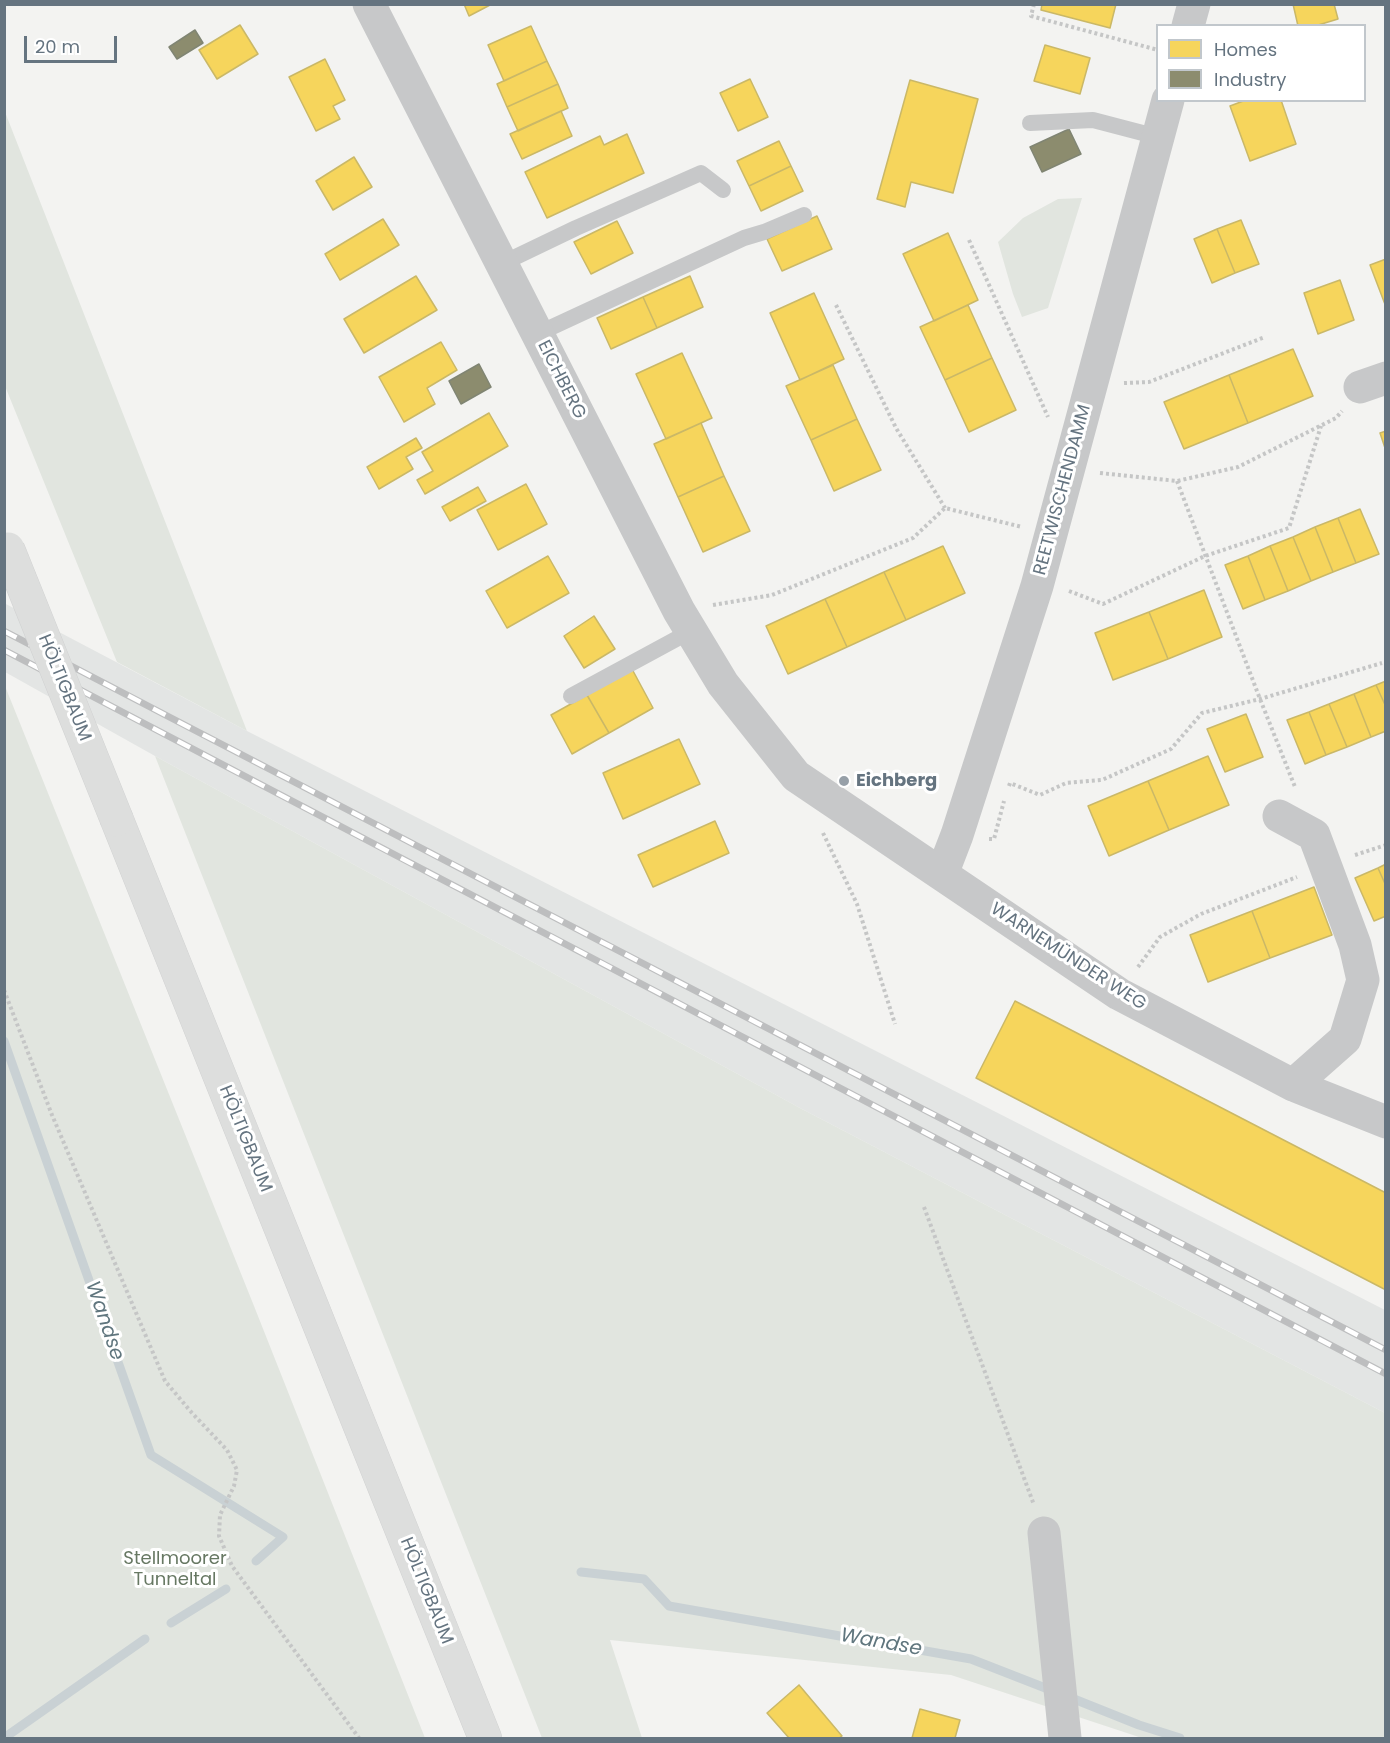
<!DOCTYPE html>
<meta charset="utf-8">
<style>
body{margin:0}
#map{position:relative;width:1390px;height:1743px;overflow:hidden;background:#f3f3f1;font-family:Poppins,sans-serif}
canvas{display:block}
.frame{position:absolute;inset:0;border:6px solid #657480;pointer-events:none}
.legend{position:absolute;left:1156px;top:24px;width:210px;height:78px;box-sizing:border-box;background:#fff;border:2px solid #c1c7cc;margin:0;padding:8px 10px;list-style:none;font-size:18px;color:#657480}
.legend li{display:flex;align-items:center;gap:12px;height:30px}
.legend b{width:30px;border:2px solid #c1c7cc}
.scale{position:absolute;left:24px;top:36px;width:93px;height:27px;box-sizing:border-box;border:3px solid #657480;border-top:0;padding-left:8px;font-size:18px;line-height:21px;white-space:nowrap;color:#657480;-webkit-text-stroke:4px #fff;paint-order:stroke}
</style>
<div id="map">
<canvas width="1390" height="1743"></canvas>
<div class="frame"></div>
<ul class="legend">
<li><b style="height:16px;background:#f6d55c"></b>Homes</li>
<li><b style="height:16px;background:#8c8c6e"></b>Industry</li>
</ul>
<div class="scale">20 m</div>
</div>
<script>
const context = document.querySelector('canvas').getContext('2d');
context.lineJoin = 'round';
function paint(path, color) {
  context.fillStyle = color;
  context.fill(path, 'evenodd');
}
function poly(rows) {
  const path = new Path2D();
  for (const r of rows) {
    path.moveTo(r[0], r[1]);
    for (let i = 2; i < r.length; i += 2) path.lineTo(r[i], r[i + 1]);
  }
  return path;
}
function strokePath(path, color, width, dash) {
  context.strokeStyle = color;
  context.lineWidth = width;
  context.lineCap = dash ? 'butt' : 'round';
  context.setLineDash(dash || []);
  context.stroke(path);
}
function label(font, color, halo, rows, align = 'center') {
  context.font = font + ' Poppins,sans-serif';
  context.lineWidth = 6;
  context.setLineDash([]);
  context.textBaseline = 'middle';
  context.strokeStyle = halo;
  context.fillStyle = color;
  for (const [text, x, y, turn = 0] of rows) {
    context.save();
    context.translate(x, y);
    context.rotate((+turn || 0) * Math.PI / 180);
    context.textAlign = isNaN(turn) ? turn : align;
    if (halo) context.strokeText(text, 0, 0);
    context.fillText(text, 0, 0);
    context.restore();
  }
}
paint(poly([
 [4,603,247,731,1385,1310,1385,1413,800,1108,155,756,5,672]
]), '#e3e5e4');
paint(poly([
 [4,112,5,112,247,731,117,662,5,386],
 [1082,198,1048,308,1022,317,1013,294,998,242,1023,218,1058,199],
 [5,686,254,1306,425,1738,5,1738],
 [155,756,800,1108,1385,1413,1385,1738,1142,1738,951,1675,610,1640,642,1738,542,1738]
]), '#e1e5df');
const homes = poly([
 [464,4,492,4,469,16,464,4],
 [1042,4,1116,4,1110,28,1041,10,1042,4],
 [1293,4,1334,4,1338,19,1315,26,1298,26,1293,4],
 [240,25,258,54,217,79,199,50,240,25],
 [531,26,547,61,504,81,488,45,531,26],
 [1045,45,1090,58,1080,94,1034,81,1045,45],
 [325,59,345,100,333,106,340,119,316,131,289,77,325,59],
 [547,61,558,84,507,107,497,84,547,61],
 [750,79,768,117,738,131,720,93,750,79],
 [910,80,978,99,953,193,911,182,905,207,877,199,910,80],
 [558,84,568,108,518,131,507,107,558,84],
 [1246,100,1281,100,1296,144,1250,161,1230,106,1246,100],
 [561,111,572,136,522,159,510,134,561,111],
 [627,134,644,173,547,218,525,172,600,136,604,145,627,134],
 [779,141,791,166,749,186,737,161,779,141],
 [354,157,372,187,333,210,316,181,354,157],
 [791,166,803,191,761,211,749,186,791,166],
 [817,216,832,249,782,271,767,239,817,216],
 [383,219,399,245,340,280,325,254,383,219],
 [1241,220,1259,264,1235,273,1217,229,1241,220],
 [617,221,633,253,591,274,574,242,617,221],
 [1217,229,1235,273,1212,283,1194,239,1217,229],
 [948,233,978,300,934,321,903,254,948,233],
 [1386,259,1386,307,1370,265,1386,259],
 [416,276,437,310,364,353,344,319,416,276],
 [690,276,703,307,657,328,643,297,690,276],
 [1340,280,1354,320,1318,334,1304,293,1340,280],
 [814,293,844,359,800,380,770,313,814,293],
 [643,297,657,328,611,349,597,318,643,297],
 [968,305,992,358,945,380,920,327,968,305],
 [441,342,457,370,427,388,435,404,404,422,379,377,441,342],
 [1293,349,1313,396,1248,423,1229,375,1293,349],
 [682,353,712,418,666,439,636,374,682,353],
 [992,358,1016,410,969,432,945,380,992,358],
 [833,365,857,419,811,440,786,386,833,365],
 [1229,375,1248,423,1184,449,1164,402,1229,375],
 [489,413,508,446,425,494,417,480,433,471,422,452,489,413],
 [857,419,881,470,834,491,811,440,857,419],
 [701,423,724,476,678,497,654,444,701,423],
 [1386,431,1386,451,1380,433,1386,431],
 [416,438,422,448,406,457,413,469,379,489,367,467,416,438],
 [724,476,750,531,703,552,678,497,724,476],
 [526,484,547,524,498,550,477,510,526,484],
 [478,487,486,501,450,521,442,507,478,487],
 [1360,509,1379,554,1356,563,1338,518,1360,509],
 [1338,518,1356,563,1333,572,1315,527,1338,518],
 [1315,527,1333,572,1311,581,1293,537,1315,527],
 [1293,537,1311,581,1288,591,1270,546,1293,537],
 [943,546,965,593,906,620,884,572,943,546],
 [1270,546,1288,591,1265,600,1248,556,1270,546],
 [548,556,569,593,507,628,486,591,548,556],
 [1248,556,1265,600,1243,609,1225,565,1248,556],
 [884,572,906,620,847,647,825,599,884,572],
 [1204,590,1222,637,1168,659,1149,612,1204,590],
 [825,599,847,647,788,674,766,626,825,599],
 [1149,612,1168,659,1113,680,1095,633,1149,612],
 [594,616,615,649,584,668,564,636,594,616],
 [632,669,653,708,609,733,587,695,632,669],
 [1386,681,1386,707,1376,685,1386,681],
 [1376,685,1386,707,1386,731,1371,737,1354,694,1376,685],
 [1354,694,1371,737,1347,747,1329,704,1354,694],
 [587,695,609,733,572,754,551,715,587,695],
 [1329,704,1347,747,1326,755,1309,712,1329,704],
 [1309,712,1326,755,1305,764,1287,720,1309,712],
 [1246,714,1263,757,1225,772,1207,729,1246,714],
 [679,739,700,784,623,819,603,773,679,739],
 [1208,756,1229,805,1169,830,1148,781,1208,756],
 [1148,781,1169,830,1109,856,1088,806,1148,781],
 [715,821,729,853,653,887,638,855,715,821],
 [1386,864,1386,886,1378,868,1386,864],
 [1378,868,1386,886,1386,916,1374,921,1355,878,1378,868],
 [1314,887,1332,935,1270,958,1252,911,1314,887],
 [1252,911,1270,958,1208,982,1190,935,1252,911],
 [1015,1001,1386,1193,1386,1290,976,1078,1015,1001],
 [799,1685,842,1736,839,1738,789,1738,767,1713,799,1685],
 [920,1709,960,1720,955,1738,912,1738,920,1709]
]);
paint(homes, '#f6d55c');
strokePath(homes, '#cab867', 1.5);
const industry = poly([
 [195,30,203,43,177,59,169,47,195,30],
 [1069,129,1081,154,1042,172,1030,147,1069,129],
 [479,364,491,387,461,404,449,381,479,364]
]);
paint(industry, '#8c8c6e');
strokePath(industry, '#808573', 1.5);
strokePath(poly([
 [4,1041,151,1455,283,1537,256,1561],
 [581,1572,644,1579,669,1606,971,1659,1053,1691],
 [171,1623,226,1589],
 [1069,1697,1139,1725,1180,1738],
 [4,1738,145,1639]
]), '#c9d1d4', 9);
const secondary = poly([
 [117,820,485,1738]
]);
strokePath(secondary, '#d0d1d1', 34);
strokePath(poly([
 [1034,4,1031,16,1158,50],
 [969,240,1048,417],
 [836,305,896,428,945,508],
 [1124,383,1149,382,1265,337],
 [1100,473,1177,481,1238,467,1336,418,1342,411],
 [1177,481,1260,699,1295,787],
 [1069,591,1103,604,1205,556,1289,528,1321,426],
 [713,605,772,595,913,538,945,508,1022,527],
 [1009,786,1010,783,1040,795,1066,783,1102,780,1171,749,1202,713,1260,699,1382,663],
 [823,833,857,904,895,1024],
 [989,839,994,839,1004,801],
 [1355,855,1386,845],
 [1138,967,1160,937,1201,914,1297,877],
 [4,990,52,1115,165,1381,192,1413,227,1450,237,1470,234,1486,220,1515,219,1536,232,1566,359,1738],
 [924,1207,1034,1505]
]), '#c5c6c6', 4, [3, 3]);
strokePath(poly([
 [1030,123,1093,120,1158,137],
 [501,264,576,228,701,173,723,190],
 [537,334,744,238,764,232,804,215],
 [571,696,691,631]
]), '#c7c8c9', 16);
strokePath(poly([
 [369,4,679,611,723,684,796,776,1119,994,1293,1085,1386,1122],
 [1188,26,1194,4],
 [1360,387,1386,378],
 [1279,816,1314,835,1355,945,1363,980,1345,1039,1293,1085],
 [942,874,957,835,1037,586,1168,100],
 [1044,1533,1065,1738]
]), '#c7c8c9', 33);
strokePath(secondary, '#dddedd', 33);
const rail = poly([
 [4,631,1386,1350],
 [4,650,1386,1374]
]);
strokePath(rail, '#bdbebf', 7);
strokePath(rail, '#fff', 4.5, [14]);
const secondaryBridge = poly([
 [8,549,117,820]
]);
strokePath(secondaryBridge, '#d0d1d1', 34, []);
strokePath(secondaryBridge, '#dddedd', 33);
for (const [x, y, r, color] of [
 [844,781,6,"#97a0a8"]
]) {
  const dot = new Path2D();
  dot.arc(x, y, r, 0, 2 * Math.PI);
  context.fillStyle = color;
  context.fill(dot);
  strokePath(dot, '#fff', 2);
}
label('18px', '#657480', '#fff', [
 ["EICHBERG",561,380,63],
 ["REETWISCHENDAMM",1063,490,-75],
 ["HÖLTIGBAUM",64,688,68],
 ["WARNEMÜNDER WEG",1068,957,33],
 ["HÖLTIGBAUM",245,1139,68],
 ["HÖLTIGBAUM",426,1591,68]
]);
label('bold 18px', '#657480', '#fff', [
 ["Eichberg",856,781]
], 'left');
label('18px', '#677863', '#fff', [
 ["Stellmoorer",175,1559],
 ["Tunneltal",175,1580]
]);
label('italic 20px', '#60767e', '#fff', [
 ["Wandse",104,1321,71],
 ["Wandse",881,1643,10]
]);
</script>
